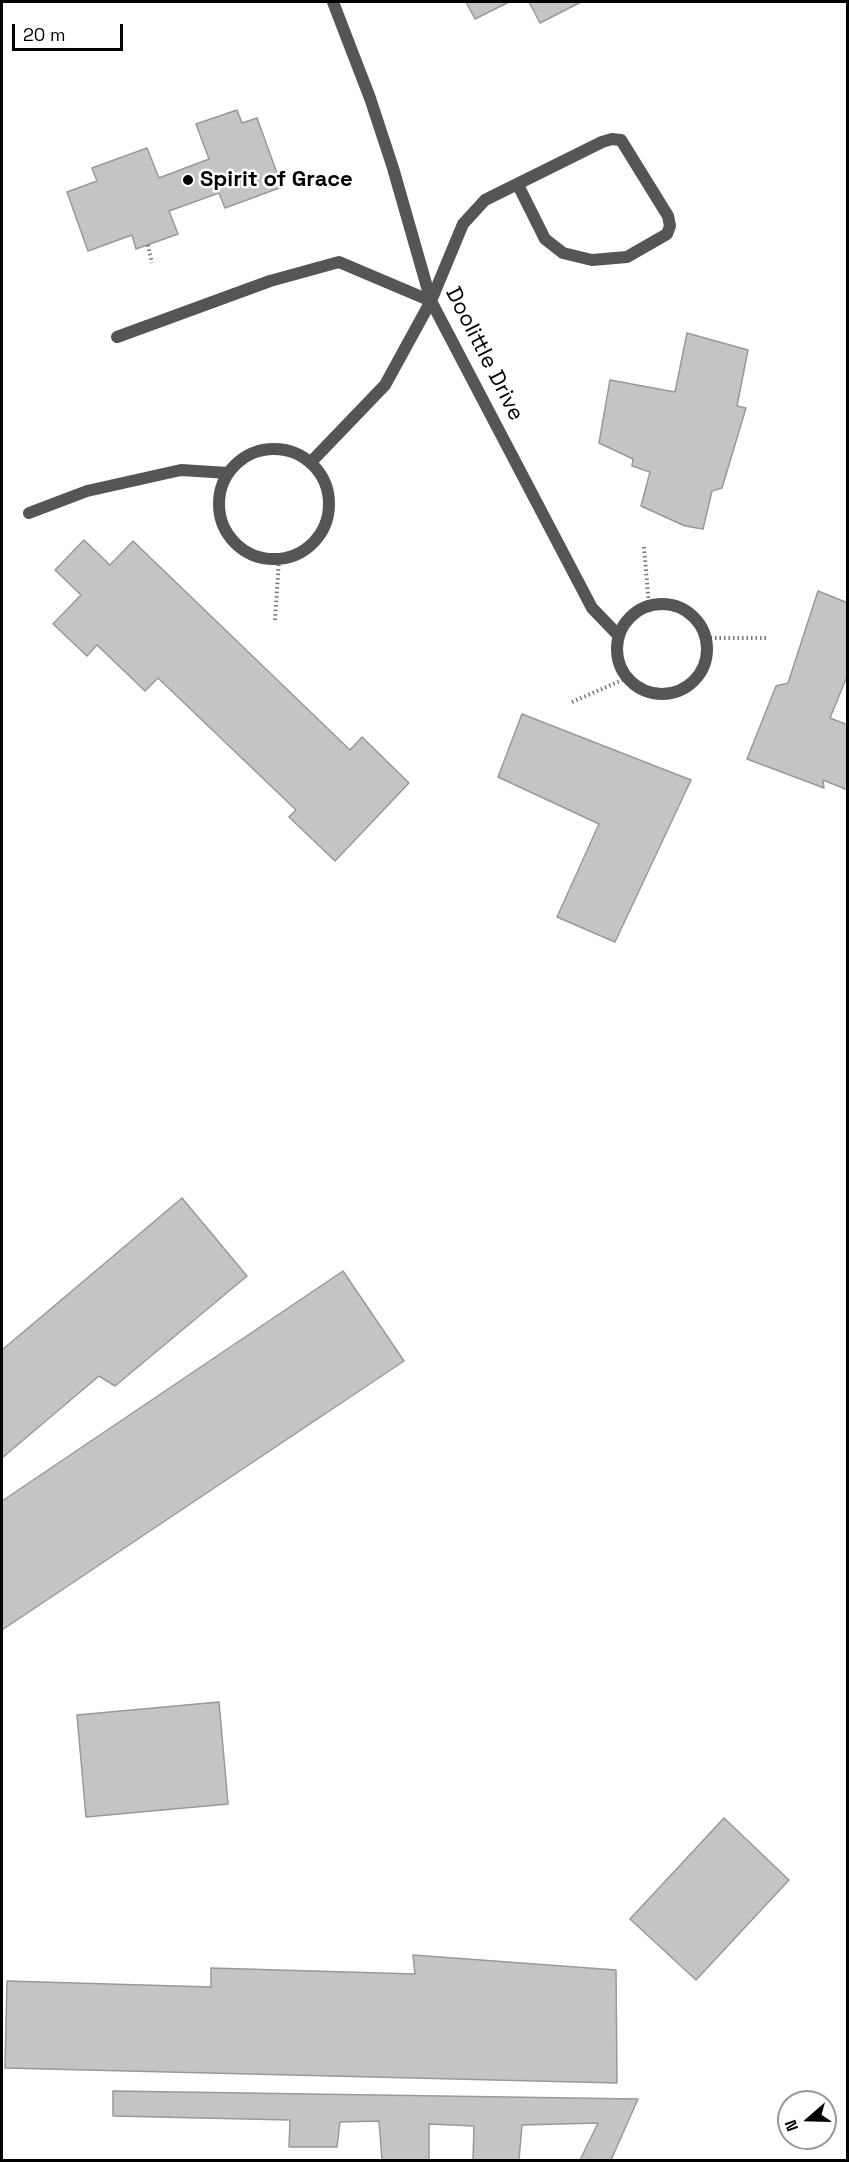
<!DOCTYPE html>
<style>
body{margin:0}
#map{position:relative;width:849px;height:2162px;overflow:hidden;background:#fff;font-family:"Space Grotesk",sans-serif}
canvas{display:block}
.frame{position:absolute;inset:0;border:3px solid #000;pointer-events:none}
.north{position:absolute;left:777px;top:2090px;width:60px;height:60px;box-sizing:border-box;background:#fff;border:2px solid #999;border-radius:50%;rotate:250deg;font-size:16px;font-weight:700;line-height:24px;text-align:center;color:#000}
.north::after{content:'';display:block;margin:auto;width:21px;height:27px;background:#000;clip-path:polygon(50% 0,100% 100%,50% 72%,0 100%)}
.scale{position:absolute;left:12px;top:24px;width:111px;height:27px;box-sizing:border-box;border:3px solid #000;border-top:0;padding-left:8px;font-size:18px;line-height:21px;white-space:nowrap;color:#000;-webkit-text-stroke:4px #fff;paint-order:stroke}
</style>
<div id="map">
<canvas width="849" height="2162"></canvas>
<div class="frame"></div>
<div class="north">N</div>
<div class="scale">20 m</div>
</div>
<script>
const context = document.querySelector('canvas').getContext('2d');
context.lineJoin = 'round';
function paint(path, color) {
  context.fillStyle = color;
  context.fill(path, 'evenodd');
}
function poly(rows) {
  const path = new Path2D();
  for (const r of rows) {
    if (r.length === 3) {
      path.moveTo(r[0] + r[2], r[1]);
      path.arc(r[0], r[1], r[2], 0, 2 * Math.PI);
      continue;
    }
    path.moveTo(r[0], r[1]);
    for (let i = 2; i < r.length; i += 2) path.lineTo(r[i], r[i + 1]);
  }
  return path;
}
function strokePath(path, color, width, dash) {
  context.strokeStyle = color;
  context.lineWidth = width;
  context.lineCap = dash ? 'butt' : 'round';
  context.setLineDash(dash || []);
  context.stroke(path);
}
function label(font, color, halo, rows, align = 'center') {
  context.font = font + ' "Space Grotesk",sans-serif';
  context.lineWidth = 5;
  context.setLineDash([]);
  context.textBaseline = 'middle';
  context.strokeStyle = halo;
  context.fillStyle = color;
  for (const [text, x, y, turn = 0] of rows) {
    context.save();
    context.translate(x, y);
    context.rotate((+turn || 0) * Math.PI / 180);
    context.textAlign = isNaN(turn) ? turn : align;
    if (halo) context.strokeText(text, 0, 0);
    context.fillText(text, 0, 0);
    context.restore();
  }
}
const building = poly([
 [466,2,509,2,475,19,466,2],
 [529,2,581,2,540,23,529,2],
 [237,110,242,123,257,118,282,187,225,208,219,193,169,211,178,234,136,249,132,235,88,251,67,192,97,181,92,168,147,148,159,178,209,159,196,124,237,110],
 [687,333,748,350,737,406,746,408,722,488,712,491,703,529,685,526,641,506,650,472,632,466,633,459,599,443,610,380,675,392,687,333],
 [84,540,110,565,133,541,350,750,362,737,409,783,335,861,289,817,296,810,158,678,145,691,97,645,87,656,53,624,81,595,55,570,84,540],
 [818,591,848,603,848,674,830,718,848,725,848,790,823,780,824,788,747,759,776,686,788,683,818,591],
 [522,714,691,780,615,942,557,917,599,824,498,777,522,714],
 [182,1198,247,1276,115,1386,99,1376,2,1458,2,1350,182,1198],
 [343,1271,404,1361,2,1630,2,1501,343,1271],
 [219,1702,228,1804,86,1817,77,1715,219,1702],
 [724,1818,789,1880,696,1980,630,1919,724,1818],
 [413,1955,616,1970,617,2083,5,2068,7,1981,211,1987,211,1968,415,1974,413,1955],
 [113,2091,638,2099,611,2160,580,2160,598,2123,522,2125,519,2160,473,2160,474,2126,429,2124,429,2160,382,2160,379,2121,340,2122,337,2147,289,2147,290,2120,113,2116,113,2091]
]);
paint(building, '#c4c4c4');
strokePath(building, '#999', 1.5);
strokePath(poly([
 [148,245,152,263],
 [644,547,649,606],
 [275,620,279,560],
 [706,638,768,638],
 [572,702,627,678]
]), '#777', 4, [1.5, 3]);
strokePath(poly([
 [431,301,592,608,619,636],
 [117,337,270,281,339,262,431,301],
 [274,504,55],
 [311,462,385,385,431,301,463,224,485,200,602,142,612,139,621,140,668,216,670,226,667,234,627,257,592,260,563,253,545,239,518,185],
 [29,513,87,491,181,470,228,473],
 [662,649,45]
]), '#555', 12);
strokePath(poly([
 [333,2,370,98,393,168,431,301]
]), '#555', 12);
for (const [x, y, r, color] of [
 [188,180,6,"#000"]
]) {
  const dot = new Path2D();
  dot.arc(x, y, r, 0, 2 * Math.PI);
  context.fillStyle = color;
  context.fill(dot);
  strokePath(dot, '#fff', 2);
}
label('bold 22px', '#000', '#fff', [
 ["Spirit of Grace",200,180]
], 'left');
label('22px', '#000', '#fff', [
 ["Doolittle Drive",484,354,63]
]);
</script>
